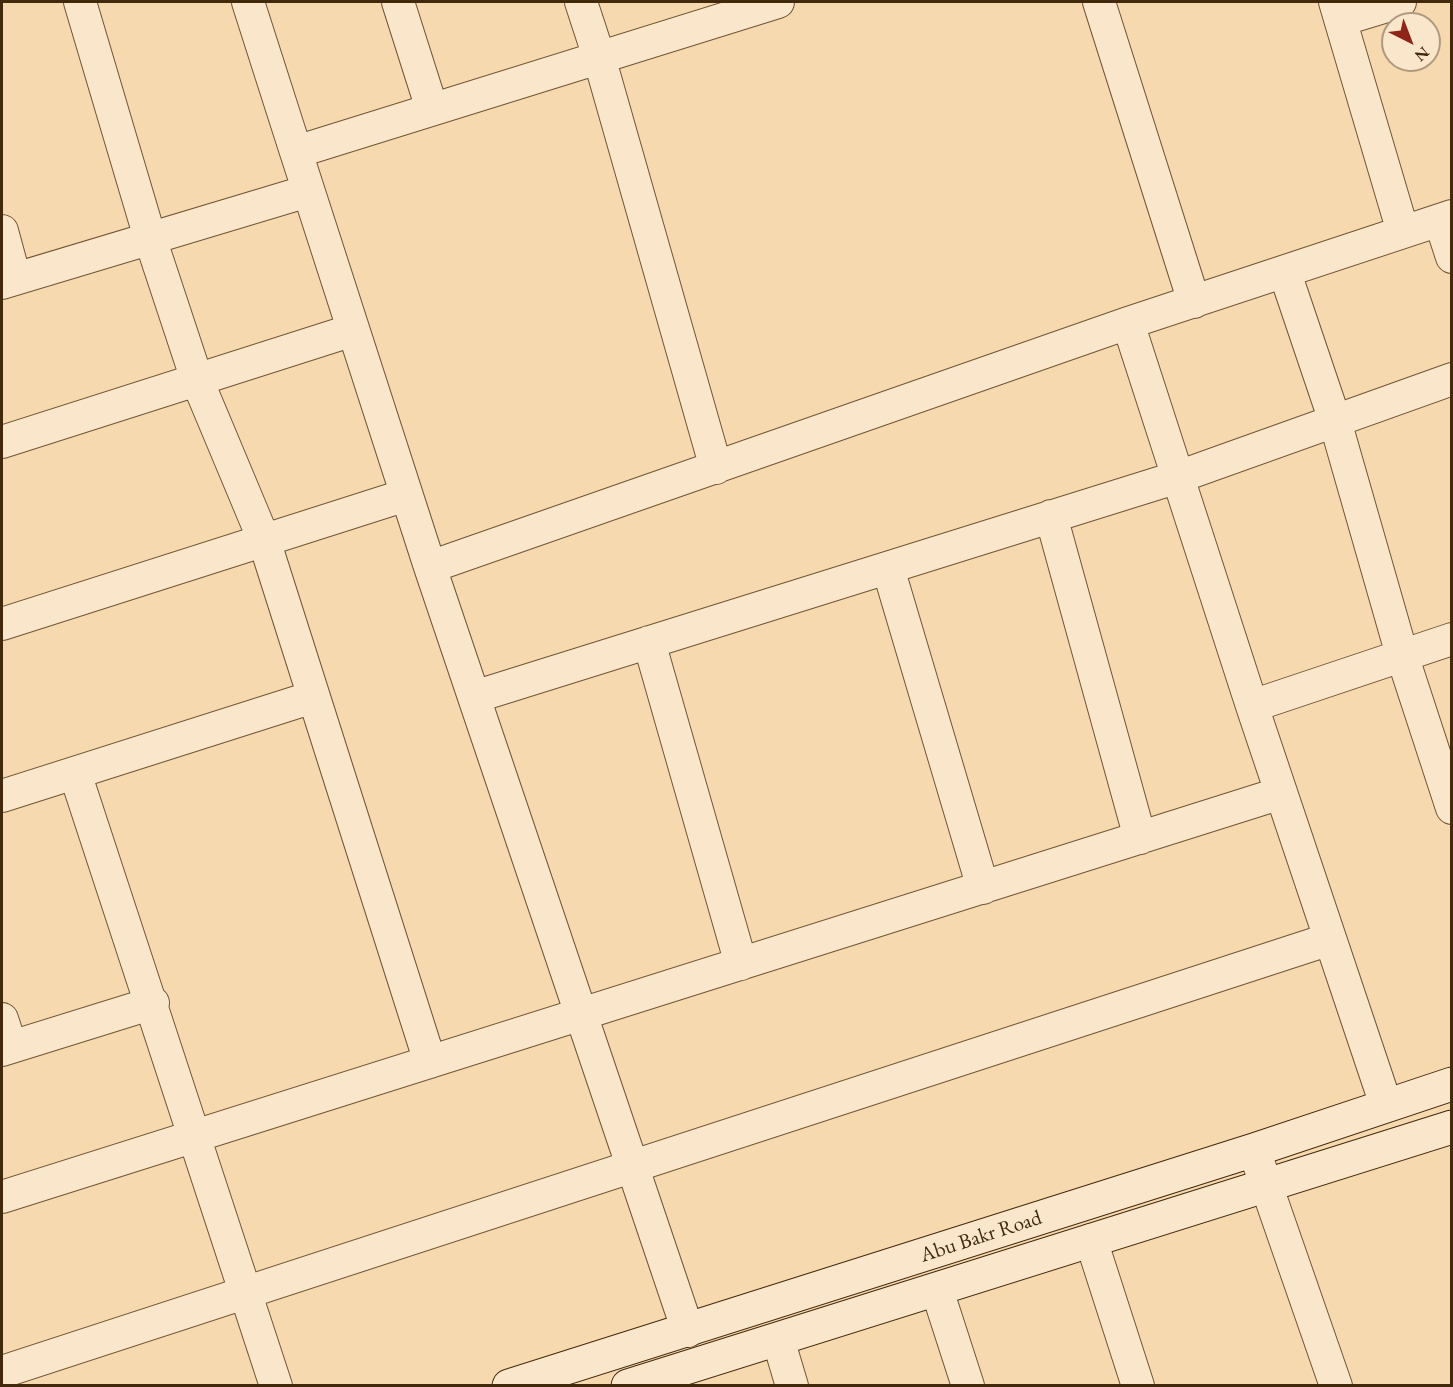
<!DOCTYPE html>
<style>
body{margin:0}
#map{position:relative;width:1453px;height:1387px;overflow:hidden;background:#f6d9af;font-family:"EB Garamond",serif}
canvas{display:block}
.frame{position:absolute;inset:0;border:3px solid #43290c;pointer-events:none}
.north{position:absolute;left:1381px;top:12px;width:60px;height:60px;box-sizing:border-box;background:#f9e6cb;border:2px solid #b09a7f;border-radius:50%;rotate:138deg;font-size:16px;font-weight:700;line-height:24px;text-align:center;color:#43290c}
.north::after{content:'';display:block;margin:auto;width:21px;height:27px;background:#8f2418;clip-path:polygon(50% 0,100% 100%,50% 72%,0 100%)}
</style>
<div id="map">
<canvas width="1453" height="1387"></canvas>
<div class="frame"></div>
<div class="north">N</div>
</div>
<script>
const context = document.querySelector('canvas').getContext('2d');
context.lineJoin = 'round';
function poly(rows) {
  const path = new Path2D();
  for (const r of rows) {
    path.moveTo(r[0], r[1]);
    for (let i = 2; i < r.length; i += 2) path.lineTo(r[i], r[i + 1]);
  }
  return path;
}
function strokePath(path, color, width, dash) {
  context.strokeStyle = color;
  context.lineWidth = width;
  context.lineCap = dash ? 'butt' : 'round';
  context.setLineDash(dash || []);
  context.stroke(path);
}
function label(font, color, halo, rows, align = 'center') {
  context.font = font + ' "EB Garamond",serif';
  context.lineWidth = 5;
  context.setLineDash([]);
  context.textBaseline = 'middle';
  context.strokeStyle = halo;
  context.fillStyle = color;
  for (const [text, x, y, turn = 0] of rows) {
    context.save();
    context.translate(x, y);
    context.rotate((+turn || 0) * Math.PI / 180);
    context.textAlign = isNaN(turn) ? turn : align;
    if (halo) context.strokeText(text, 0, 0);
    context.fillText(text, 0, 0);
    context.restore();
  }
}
const minor = poly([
 [80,2,150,238,197,380,264,540,430,1062],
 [248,2,296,152],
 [398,2,432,109],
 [581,2,599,57,716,468],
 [1099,2,1194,302],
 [1335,2,1403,232],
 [1341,20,1400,2],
 [1440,220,1452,257],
 [2,231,15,279],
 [1285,273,1335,421,1402,655,1452,808],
 [2,283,308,191],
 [1128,323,1252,706,1386,1105],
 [2,442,353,330],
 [1051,516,1140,838],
 [430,567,1128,323,1452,216],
 [888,568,983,888],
 [2,624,406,495],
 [649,642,741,964],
 [474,697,1178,477,1452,379],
 [1252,706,1452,639],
 [75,773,276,1386],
 [2,796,313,697],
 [2,1019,11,1047],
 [2,1050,153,1003],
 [1254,1150,1336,1386],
 [2,1197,1281,793],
 [1091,1240,1138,1386],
 [937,1290,968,1386],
 [688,1331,430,567,296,152,778,2],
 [778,1339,792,1386],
 [2,1372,1330,939]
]);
const secondary = poly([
 [509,1386,1254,1150,1452,1084],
 [628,1386,1452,1127]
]);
strokePath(minor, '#705535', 34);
strokePath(secondary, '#43290c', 35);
strokePath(minor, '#f9e6cb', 32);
strokePath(secondary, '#f9e6cb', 33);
label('21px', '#43290c', '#f9e6cb', [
 ["Abu Bakr Road",981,1237,-18]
]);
</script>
